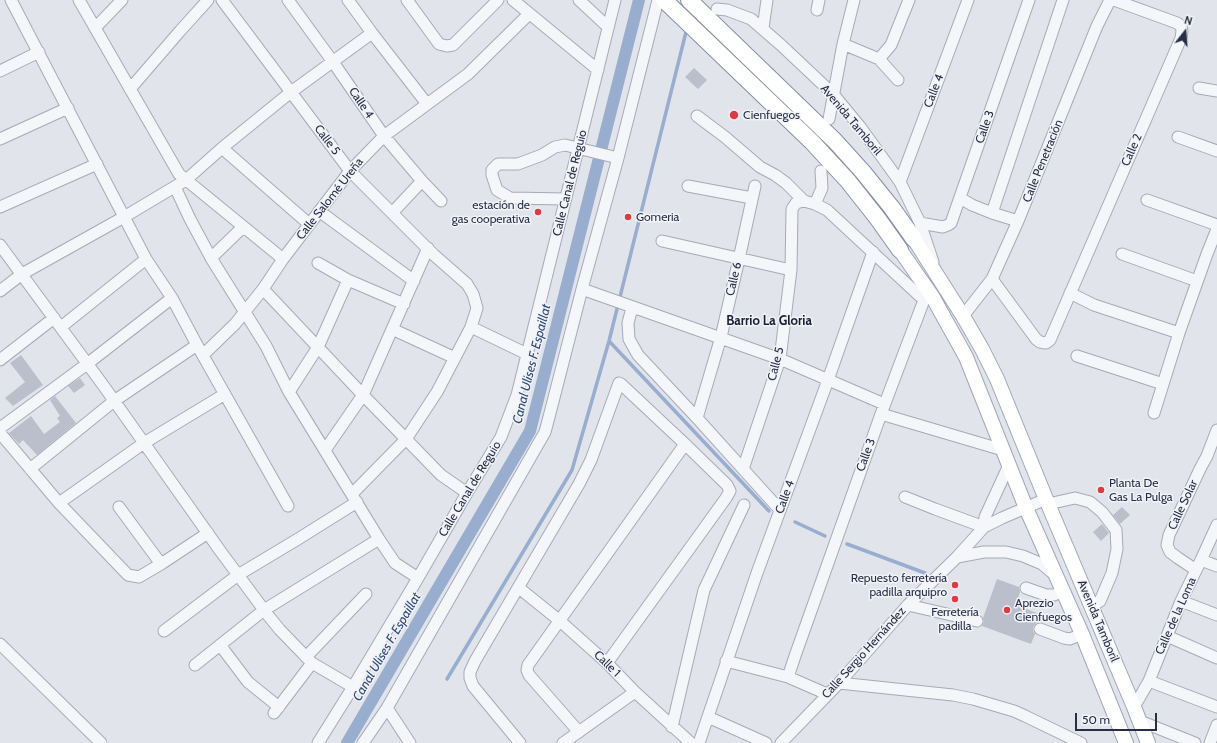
<!DOCTYPE html>
<meta charset="utf-8">
<style>
body{margin:0}
#map{position:relative;width:1217px;height:743px;overflow:hidden;background:#e1e4eb;font-family:Cabin,sans-serif}
canvas{display:block}
.north{position:absolute;left:1165px;top:12px;width:40px;height:40px;-webkit-text-stroke:3px #f1f3f8;paint-order:stroke;rotate:17deg;font-size:11px;font-weight:700;line-height:16px;text-align:center;color:#282f45}
.north::after{content:'';display:block;margin:auto;width:14px;height:18px;background:#282f45;clip-path:polygon(50% 0,100% 100%,50% 72%,0 100%)}
.scale{position:absolute;left:1075px;top:713px;width:82px;height:18px;box-sizing:border-box;border:2px solid #282f45;border-top:0;padding-left:5px;font-size:12px;line-height:14px;white-space:nowrap;color:#282f45;-webkit-text-stroke:3px #f1f3f8;paint-order:stroke}
</style>
<div id="map">
<canvas width="1217" height="743"></canvas>
<div class="north">N</div>
<div class="scale">50 m</div>
</div>
<script>
const context = document.querySelector('canvas').getContext('2d');
context.lineJoin = 'round';
function poly(rows) {
  const path = new Path2D();
  for (const r of rows) {
    path.moveTo(r[0], r[1]);
    for (let i = 2; i < r.length; i += 2) path.lineTo(r[i], r[i + 1]);
  }
  return path;
}
function strokePath(path, color, width, dash) {
  context.strokeStyle = color;
  context.lineWidth = width;
  context.lineCap = dash ? 'butt' : 'round';
  context.setLineDash(dash || []);
  context.stroke(path);
}
function paint(path, color) {
  context.fillStyle = color;
  context.fill(path, 'evenodd');
}
function label(font, color, halo, rows, align = 'center') {
  context.font = font + ' Cabin,sans-serif';
  context.lineWidth = 3;
  context.setLineDash([]);
  context.textBaseline = 'middle';
  context.strokeStyle = halo;
  context.fillStyle = color;
  for (const [text, x, y, turn = 0] of rows) {
    context.save();
    context.translate(x, y);
    context.rotate((+turn || 0) * Math.PI / 180);
    context.textAlign = isNaN(turn) ? turn : align;
    if (halo) context.strokeText(text, 0, 0);
    context.fillText(text, 0, 0);
    context.restore();
  }
}
strokePath(poly([
 [609,341,769,511],
 [795,522,825,536],
 [847,544,925,573],
 [447,679,572,470,609,341,687,28]
]), '#99adce', 3.5);
strokePath(poly([
 [347,743,530,431,639,0]
]), '#99adce', 12);
paint(poly([
 [694,68,707,80,698,89,685,77],
 [21,355,43,385,13,406,5,398,25,382,10,363],
 [80,378,85,385,74,393,68,386],
 [55,396,76,423,37,455,23,440,19,444,9,433,31,416,44,434,60,422,57,418,60,416,50,400],
 [1122,507,1130,515,1120,524,1113,515],
 [1102,524,1109,533,1101,541,1093,532],
 [997,579,1019,587,1020,592,1016,605,1042,615,1039,622,1036,623,1033,627,1033,631,1035,634,1031,644,982,626,984,622,983,618]
]), '#bbbfcc');
const minor = poly([
 [11,0,146,259,172,298,197,345,288,506],
 [79,0,179,174,283,259],
 [222,0,350,171,434,255,467,284,473,294,477,308,471,327,437,392,406,439,352,494],
 [288,0,333,62,384,136,422,181,441,201],
 [348,0,372,33,427,104],
 [407,0,439,44,447,46,453,45,498,0],
 [513,0,598,70],
 [579,0,608,27],
 [717,9,727,10,751,19,781,45,833,94,861,128,900,182,920,223,933,262],
 [817,10,819,0],
 [95,28,122,0],
 [763,28,767,0],
 [843,44,879,59,891,45,909,0],
 [879,59,898,80],
 [0,71,39,52],
 [1199,88,1217,91],
 [130,89,180,31,208,0],
 [697,116,725,137,760,167,775,175,786,183,804,201],
 [829,119,843,44,854,0],
 [1178,137,1217,151],
 [0,139,68,108],
 [222,148,309,224],
 [900,182,968,0],
 [688,186,752,198],
 [175,187,190,219,211,258,266,346,289,392,379,539,395,563,418,578],
 [960,198,972,205,992,213,1018,221],
 [566,199,510,198,497,190,492,175,492,170,498,164,518,164,542,155,555,147,565,145,618,158],
 [1147,200,1217,225],
 [815,204,822,188,821,171],
 [0,207,97,164],
 [319,211,414,281],
 [392,213,422,181],
 [992,213,1063,0],
 [920,223,943,227,948,225,951,223,1029,0],
 [662,241,791,270],
 [0,245,103,385,221,552,267,614,280,630,312,663,353,687],
 [1122,254,1197,281],
 [211,258,243,227],
 [318,263,348,280,404,304],
 [992,279,1036,339,1040,342,1046,343,1050,340,1181,38,1182,31,1181,26,1177,23,1114,0],
 [263,289,363,395,441,475,467,493],
 [582,289,780,359,884,404],
 [0,291,22,274,124,217,186,180,222,148,291,92,372,33],
 [1070,293,1094,305,1179,333],
 [632,308,628,323,629,339,638,355,697,418,780,510],
 [963,316,992,279,1018,221,1097,26,1110,0],
 [61,327,146,259],
 [471,327,527,354],
 [392,329,455,358],
 [203,355,235,324,263,289,283,259,350,171,384,136,468,74,529,14],
 [1077,356,1163,384],
 [0,360,54,318],
 [289,392,318,347,348,280],
 [1154,413,1179,333,1207,254,1217,229],
 [881,414,1003,450],
 [697,418,721,337,739,259,755,186],
 [0,428,87,364,172,298],
 [0,433,59,503,128,575,139,577,161,564,208,533],
 [325,450,363,395,428,248],
 [30,469,114,401,197,345],
 [743,469,780,359,791,270,792,209,796,203,804,201,815,204,827,210,924,300,881,414,795,656,788,677],
 [905,497,935,509,984,527,985,517,1009,465],
 [59,503,144,443,225,394],
 [1048,504,1075,498,1090,502,1102,512,1116,530,1117,549,1112,573,1100,601,1092,606],
 [119,507,161,564],
 [957,557,984,552,1006,552,1023,556,1042,564,1055,575],
 [1201,560,1217,566],
 [1196,570,1178,558,1170,552,1167,545,1169,535,1200,469,1207,456,1217,430],
 [519,588,560,621,607,663,635,692,691,743],
 [1026,588,1046,595,1054,595,1063,591],
 [1181,601,1217,615],
 [908,605,977,621],
 [1040,629,1064,638,1070,639,1082,634],
 [164,631,238,575,298,539,357,502],
 [1167,636,1217,658],
 [0,644,101,743],
 [220,645,248,682,279,707],
 [306,657,366,594],
 [726,661,788,677,827,694],
 [195,665,264,610,379,539],
 [1149,681,1217,707],
 [839,683,953,695,973,699,1014,711,1025,716,1081,743],
 [1134,707,1149,681,1181,601,1201,560,1217,525],
 [387,708,410,743],
 [274,713,312,663],
 [708,717,766,743],
 [1140,721,1195,743],
 [672,727,704,590,744,505],
 [579,732,529,675,527,670,528,665,685,444],
 [318,743,353,687,418,578,467,493,501,437,517,395,615,0],
 [363,743,387,708,545,432,549,417,582,289,618,158,658,0],
 [520,743,473,686,470,678,470,672,475,661,579,484,591,460,619,383,621,384,685,444,727,485,730,491,726,498,607,663],
 [563,743,635,692],
 [699,743,757,573,828,380,873,252],
 [781,743,839,683,908,605,957,557,984,527,1002,518,1046,499],
 [1210,743,1217,725]
]);
const major = poly([
 [914,239,963,316,982,349,997,379,1048,504,1134,707,1148,743],
 [900,250,932,296,966,357,1026,508,1082,634,1126,743]
]);
const highway = poly([
 [664,0,812,142,848,181,878,219,900,250],
 [689,0,835,141,863,172,892,208,914,239]
]);
strokePath(minor, '#a6aab6', 13);
strokePath(major, '#9fa6b8', 16);
strokePath(highway, '#878fa3', 18);
strokePath(minor, '#f5f6f9', 11);
strokePath(major, '#fff', 14);
strokePath(highway, '#fff', 16);
for (const [x, y, r, color] of [
 [734,115,5,"#da3c41"],
 [538,212,4,"#da3c41"],
 [628,217,4,"#da3c41"],
 [1101,490,4,"#da3c41"],
 [955,585,4,"#da3c41"],
 [955,599,4,"#da3c41"],
 [1007,610,4,"#da3c41"]
]) {
  const dot = new Path2D();
  dot.arc(x, y, r, 0, 2 * Math.PI);
  context.fillStyle = color;
  context.fill(dot);
  strokePath(dot, '#f1f3f8', 1.5);
}
label('12px', '#282f45', '#f1f3f8', [
 ["Calle 4",934,91,-69],
 ["Calle 4",361,103,56],
 ["Avenida Tamboril",851,120,50],
 ["Calle 3",985,127,-71],
 ["Calle 5",327,140,53],
 ["Calle 2",1132,150,-66],
 ["Calle Penetración",1043,161,-68],
 ["Calle Canal de Reguio",570,183,-76],
 ["Calle Salomé Ureña",330,199,-52],
 ["Calle 6",734,279,-77],
 ["Calle 5",776,364,-76],
 ["Calle 3",866,455,-70],
 ["Calle Canal de Reguio",470,489,-59],
 ["Calle 4",785,497,-70],
 ["Calle Solar",1183,505,-65],
 ["Calle de la Loma",1176,616,-66],
 ["Avenida Tamboril",1098,621,67],
 ["Calle Sergio Hernández",864,653,-48],
 ["Calle 1",607,664,44]
]);
label('12px', '#282f45', '#f1f3f8', [
 ["Cienfuegos",743,115],
 ["estación de",530,205,"right"],
 ["gas cooperativa",530,219,"right"],
 ["Gomeria",636,217],
 ["Planta De",1109,483],
 ["Gas La Pulga",1109,497],
 ["Repuesto ferretería",947,578,"right"],
 ["padilla arquipro",947,592,"right"],
 ["Aprezio",1015,603],
 ["Cienfuegos",1015,617],
 ["Ferretería",955,612,"center"],
 ["padilla",955,626,"center"]
], 'left');
label('bold 13px', '#1a2036', '#f1f3f8', [
 ["Barrio La Gloria",769,321]
]);
label('italic 13px', '#2e487d', '#f1f3f8', [
 ["Canal Ulises F. Espaillat",532,364,-76],
 ["Canal Ulises F. Espaillat",387,647,-60]
]);
</script>
